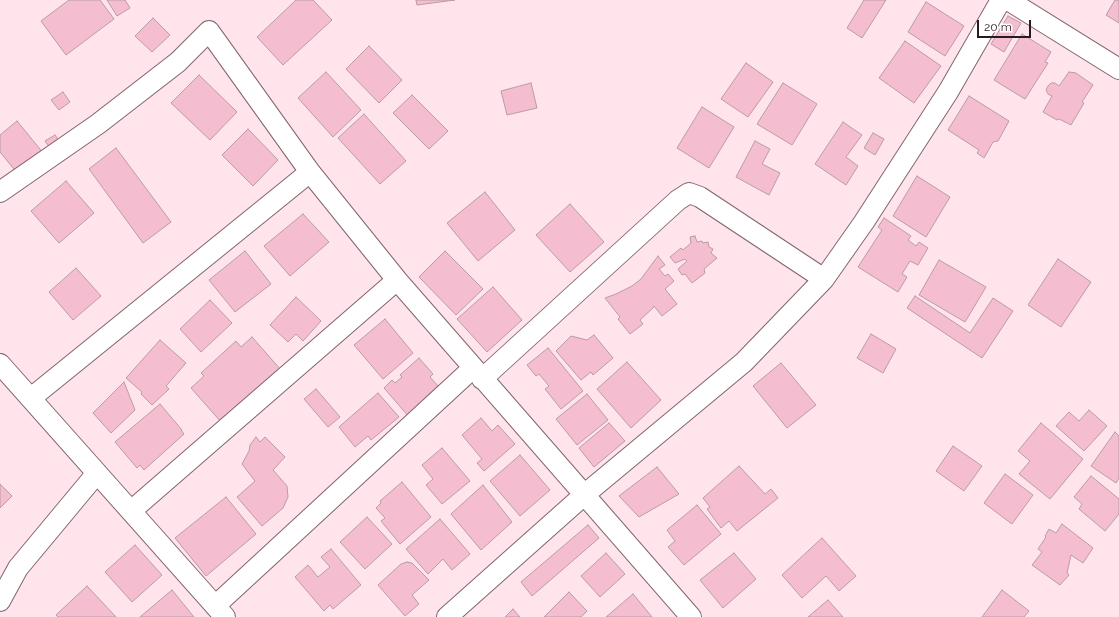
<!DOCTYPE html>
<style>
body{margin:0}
#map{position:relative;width:1119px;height:617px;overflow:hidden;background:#ffe4ec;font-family:Raleway,sans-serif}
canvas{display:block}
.scale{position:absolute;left:977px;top:20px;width:54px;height:18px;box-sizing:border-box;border:2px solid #271b1f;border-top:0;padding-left:5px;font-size:12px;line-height:14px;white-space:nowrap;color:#271b1f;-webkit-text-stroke:3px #fff;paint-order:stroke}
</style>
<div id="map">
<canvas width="1119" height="617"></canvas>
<div class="scale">20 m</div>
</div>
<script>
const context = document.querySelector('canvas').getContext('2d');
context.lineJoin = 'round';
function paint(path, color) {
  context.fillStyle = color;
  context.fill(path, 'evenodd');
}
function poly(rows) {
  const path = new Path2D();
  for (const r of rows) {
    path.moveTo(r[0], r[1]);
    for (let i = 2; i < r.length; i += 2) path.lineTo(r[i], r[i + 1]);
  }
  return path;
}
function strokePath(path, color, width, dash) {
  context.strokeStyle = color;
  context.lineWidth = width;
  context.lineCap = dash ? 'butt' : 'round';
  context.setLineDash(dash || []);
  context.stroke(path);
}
const building = poly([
 [69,0,100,0,114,19,66,55,41,21,69,0],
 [107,0,125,0,130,8,117,16,107,0],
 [296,0,313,0,332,20,283,65,257,37,296,0],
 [416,0,455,0,417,5,416,0],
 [864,0,886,0,862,38,847,28,864,0],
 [1115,0,1119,0,1119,23,1106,15,1115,0],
 [926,2,964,26,945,56,908,32,926,2],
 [1008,16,1021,23,1004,52,991,44,1008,16],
 [153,18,170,35,152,52,135,36,153,18],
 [1022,34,1051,52,1045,62,1048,63,1025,99,994,80,1022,34],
 [905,41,941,66,914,103,879,78,905,41],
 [369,46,402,80,379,103,346,69,369,46],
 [746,63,773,82,748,117,721,99,746,63],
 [326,72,361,110,333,137,298,98,326,72],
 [1069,72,1076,73,1093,85,1082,102,1084,103,1071,125,1059,119,1057,120,1043,112,1052,96,1048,94,1046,90,1048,86,1051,83,1055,83,1059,86,1069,72],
 [199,75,237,112,210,140,171,103,199,75],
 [531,83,537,108,507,115,501,91,531,83],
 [783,83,817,104,792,145,757,124,783,83],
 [63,92,70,102,59,110,51,100,63,92],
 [412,95,448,131,429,149,393,113,412,95],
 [969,96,1009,121,998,141,993,142,984,158,977,153,979,150,948,130,969,96],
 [702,107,734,127,709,168,677,148,702,107],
 [364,114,406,161,380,184,338,138,364,114],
 [17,121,44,154,18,174,0,152,0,135,17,121],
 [843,122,862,135,846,157,858,166,846,185,815,164,843,122],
 [248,129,278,160,253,186,222,155,248,129],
 [873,133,884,139,875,155,864,148,873,133],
 [55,135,62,145,53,152,45,141,55,135],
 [755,141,770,149,762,164,780,173,769,195,736,177,755,141],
 [116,148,171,222,143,243,89,169,116,148],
 [917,176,950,197,926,237,893,216,917,176],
 [66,181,94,213,59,243,31,211,66,181],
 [485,192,515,230,478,261,447,223,485,192],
 [570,204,604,242,570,272,536,235,570,204],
 [303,214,329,242,290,276,264,246,303,214],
 [884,218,911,236,908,240,916,246,919,242,928,248,918,265,910,261,902,274,907,277,898,292,858,267,882,230,878,227,884,218],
 [695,236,697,242,702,241,703,243,708,242,709,247,713,249,711,253,717,258,704,269,705,273,692,283,685,274,682,275,678,269,687,261,685,259,675,263,670,257,681,248,683,250,691,243,690,237,695,236],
 [245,251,271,284,235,312,209,280,245,251],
 [445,251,483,289,456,315,419,277,445,251],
 [658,256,665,265,659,269,665,276,668,274,674,281,665,289,677,304,662,316,654,306,653,308,640,320,643,324,630,334,618,319,620,317,605,298,616,294,632,286,641,279,658,256],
 [1058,259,1091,282,1061,327,1028,305,1058,259],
 [939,260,986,287,965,322,919,295,939,260],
 [76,268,101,296,73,320,49,292,76,268],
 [493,287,522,320,487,352,457,319,493,287],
 [915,296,970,333,993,298,1013,311,982,358,907,308,915,296],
 [296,297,321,321,303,341,296,334,288,342,270,325,296,297],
 [210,300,232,323,201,352,180,329,210,300],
 [385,319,413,353,383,379,354,345,385,319],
 [871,334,896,349,883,373,857,358,871,334],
 [594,335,613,358,593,375,591,372,581,380,556,351,571,336,587,340,594,335],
 [252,337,281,370,222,423,191,388,204,376,201,373,236,341,241,347,252,337],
 [160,340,186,363,166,386,169,389,152,405,141,394,142,392,126,378,160,340],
 [548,348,583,391,561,409,545,389,549,386,539,374,536,376,527,365,548,348],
 [419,358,433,374,430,377,438,386,428,395,431,399,410,418,384,388,392,380,395,383,402,377,400,375,419,358],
 [627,362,661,400,631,428,597,389,627,362],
 [781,363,816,405,787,428,753,386,781,363],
 [124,382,135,410,111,433,93,413,124,382],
 [316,389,340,417,328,427,304,399,316,389],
 [378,393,399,417,371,440,368,436,355,447,339,427,378,393],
 [587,394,608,420,577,445,556,419,587,394],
 [160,404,182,430,181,430,184,434,144,470,140,465,137,468,115,442,160,404],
 [1089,410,1107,426,1084,451,1056,426,1069,412,1079,421,1089,410],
 [481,418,492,431,498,425,515,444,484,471,477,463,482,459,462,435,481,418],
 [609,423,625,441,594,467,579,448,609,423],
 [1041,423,1083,459,1050,499,1019,474,1030,461,1018,451,1041,423],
 [1115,432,1119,436,1119,478,1116,483,1091,466,1115,432],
 [256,437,260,442,265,437,285,457,273,470,287,486,288,497,283,508,262,526,237,497,255,481,242,464,249,451,250,445,256,437],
 [953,446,982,466,964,491,936,471,953,446],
 [442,448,470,481,442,504,426,485,433,479,422,465,442,448],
 [520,455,550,490,520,516,490,481,520,455],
 [739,466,765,494,771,489,778,498,737,531,729,521,721,528,707,509,710,507,703,498,739,466],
 [657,467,679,494,639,517,619,496,657,467],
 [1005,474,1033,495,1012,524,984,503,1005,474],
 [1091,476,1119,499,1119,514,1105,531,1079,509,1082,504,1074,497,1091,476],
 [402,482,431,517,400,544,381,521,385,518,376,508,381,503,380,501,402,482],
 [0,484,12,496,0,508,0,484],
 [483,485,512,522,481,550,451,514,483,485],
 [226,497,256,534,206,576,175,538,226,497],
 [697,505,721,534,684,565,668,547,675,541,667,530,697,505],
 [367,517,392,544,365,569,340,542,367,517],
 [440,519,470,554,452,570,443,559,428,574,406,549,440,519],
 [1062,524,1093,548,1083,563,1071,555,1067,573,1069,575,1060,585,1032,565,1042,552,1038,549,1046,537,1045,536,1049,529,1056,533,1062,524],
 [588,525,599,538,532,596,521,582,588,525],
 [822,538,856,576,839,591,826,576,802,598,782,575,822,538],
 [135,545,162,575,132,602,105,572,135,545],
 [331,549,361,585,333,609,330,605,324,611,295,577,308,565,318,577,330,567,321,557,331,549],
 [606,553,625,574,600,597,581,576,606,553],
 [734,553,756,579,723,608,700,580,734,553],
 [407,562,412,563,429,580,412,595,419,604,405,616,378,585,401,564,407,562],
 [87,586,116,617,58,617,56,615,87,586],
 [172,590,194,617,140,617,172,590],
 [1002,590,1029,611,1024,617,982,617,1002,590],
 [569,592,587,611,581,617,544,617,569,592],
 [633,594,652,617,606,617,633,594],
 [828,600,843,617,808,617,828,600],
 [513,609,520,617,505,617,513,609]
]);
paint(building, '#f5bed0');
strokePath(building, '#ba9ba4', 1);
const minor = poly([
 [1008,0,1119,69],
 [0,192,98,124,178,62,209,31,310,172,397,280,691,617],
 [0,364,225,617],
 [482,379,678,200,689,193,700,197,824,279],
 [31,398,310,172],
 [131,511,397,280],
 [0,601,18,568,97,473],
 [215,606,473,368],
 [447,617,584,495,744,362,824,279,864,222,948,92,1001,0]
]);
strokePath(minor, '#81656e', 22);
strokePath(minor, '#fff', 20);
</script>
